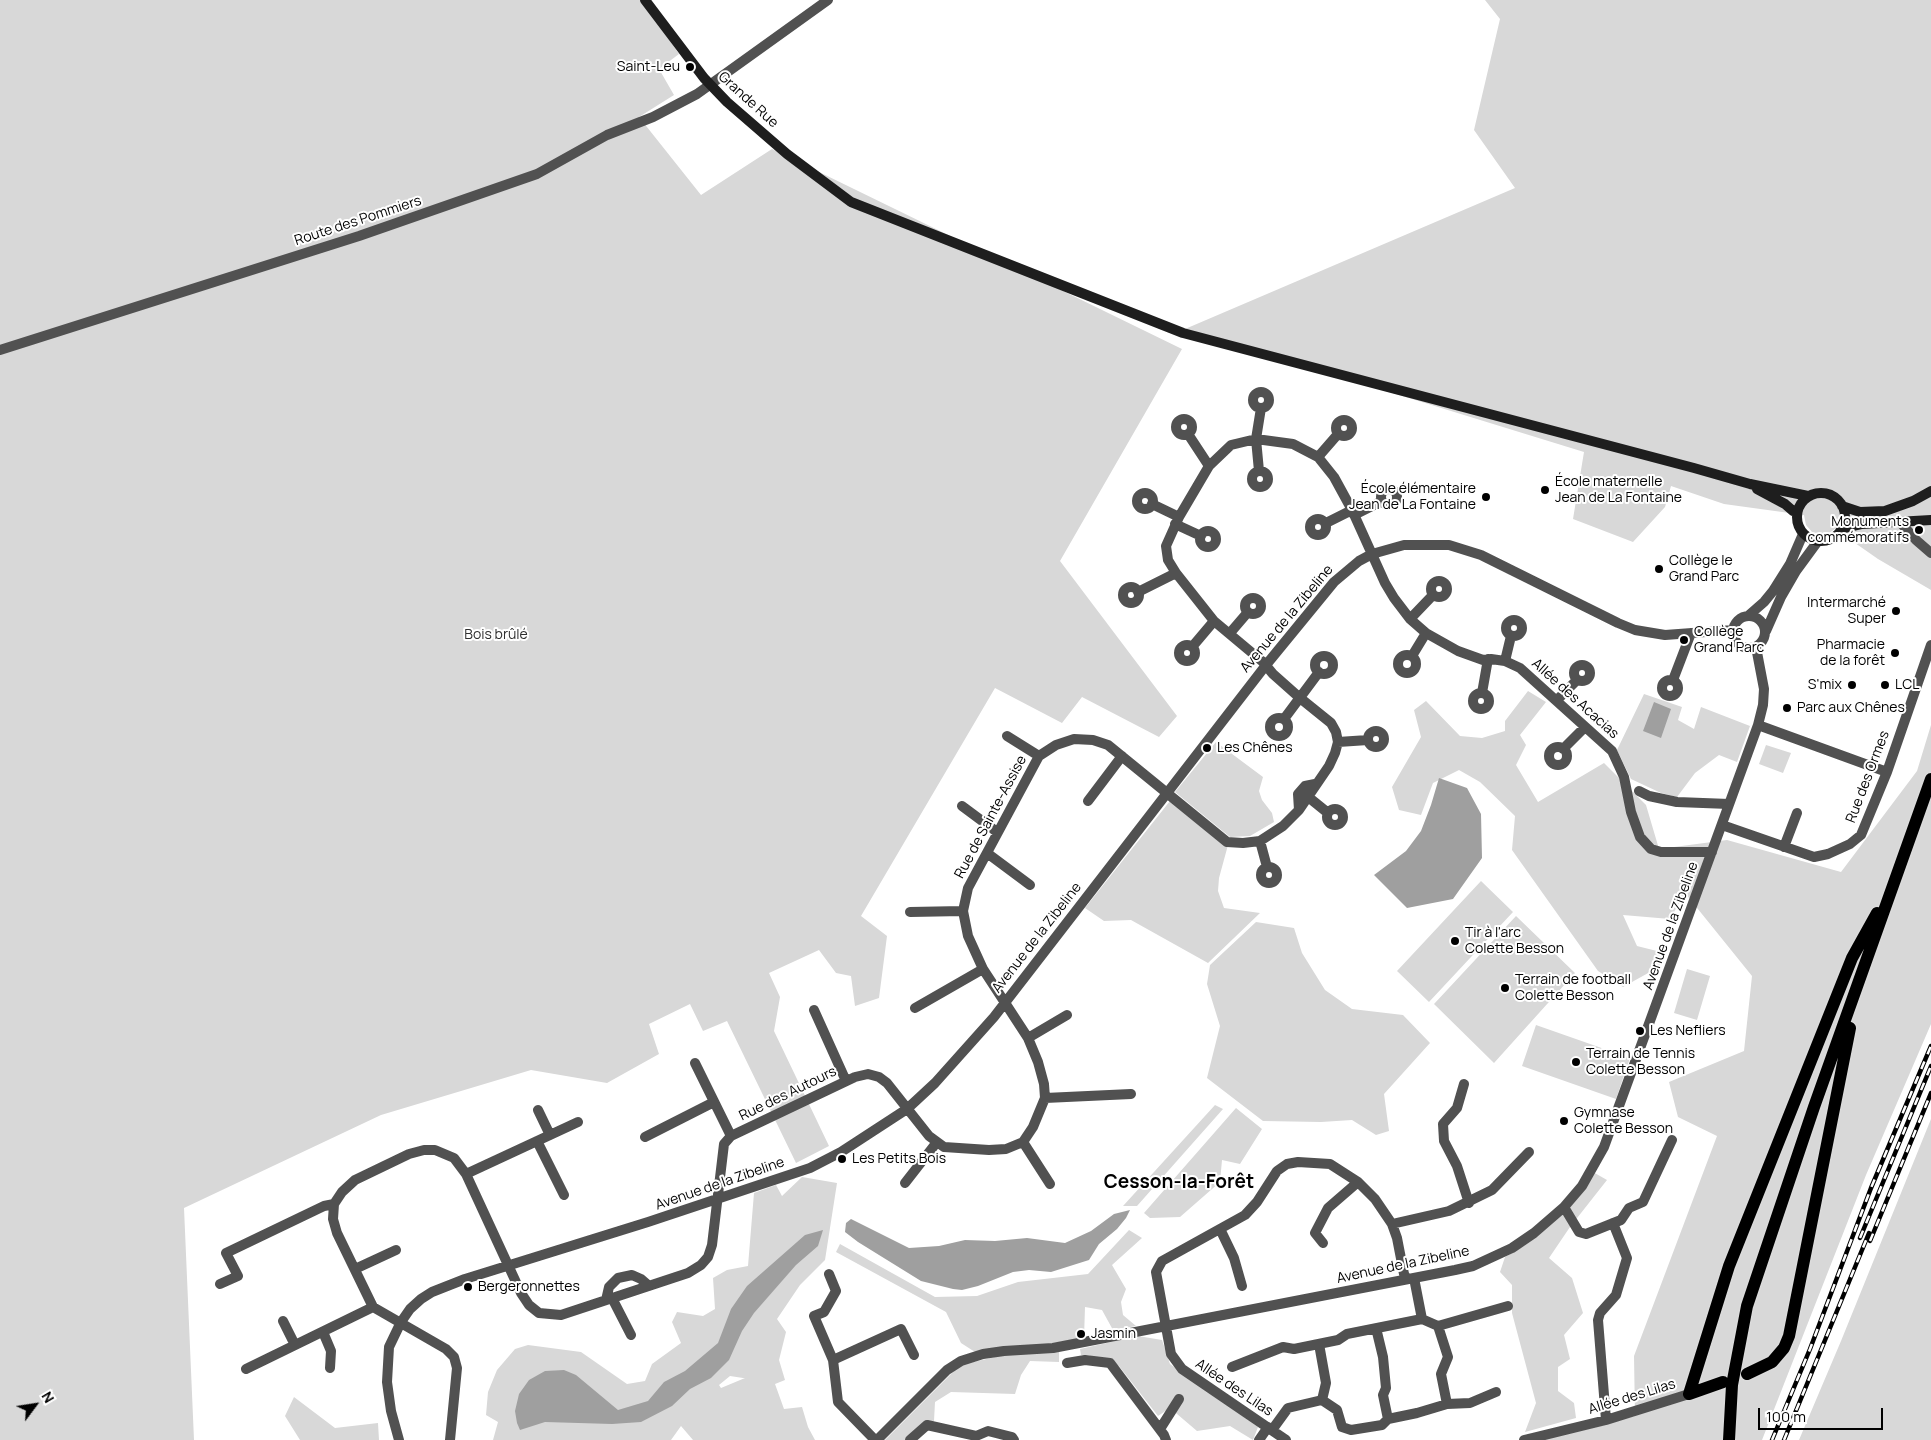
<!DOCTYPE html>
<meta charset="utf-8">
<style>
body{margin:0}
#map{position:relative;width:1931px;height:1440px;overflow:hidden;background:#fff;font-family:Manrope,sans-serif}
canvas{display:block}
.north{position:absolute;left:10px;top:1380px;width:50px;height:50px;-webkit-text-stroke:4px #fff;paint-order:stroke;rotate:59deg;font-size:14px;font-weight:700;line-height:20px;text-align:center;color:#000}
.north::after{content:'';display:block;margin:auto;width:18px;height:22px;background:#000;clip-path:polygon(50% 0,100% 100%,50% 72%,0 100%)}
.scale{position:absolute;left:1758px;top:1408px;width:125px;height:22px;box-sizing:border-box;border:2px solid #000;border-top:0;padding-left:6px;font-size:15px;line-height:18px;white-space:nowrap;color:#000;-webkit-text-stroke:4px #fff;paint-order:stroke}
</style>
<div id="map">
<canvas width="1931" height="1440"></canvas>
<div class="north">N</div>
<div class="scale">100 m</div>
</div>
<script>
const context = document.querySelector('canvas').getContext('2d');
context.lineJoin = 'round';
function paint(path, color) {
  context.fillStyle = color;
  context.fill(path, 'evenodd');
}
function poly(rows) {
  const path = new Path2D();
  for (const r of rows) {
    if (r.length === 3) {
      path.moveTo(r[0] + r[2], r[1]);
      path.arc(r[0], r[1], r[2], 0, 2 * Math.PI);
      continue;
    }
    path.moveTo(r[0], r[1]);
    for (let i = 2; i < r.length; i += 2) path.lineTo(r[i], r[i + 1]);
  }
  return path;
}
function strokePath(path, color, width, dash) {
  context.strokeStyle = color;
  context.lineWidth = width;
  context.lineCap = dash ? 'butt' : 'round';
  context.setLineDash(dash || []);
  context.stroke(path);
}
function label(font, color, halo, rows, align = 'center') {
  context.font = font + ' Manrope,sans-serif';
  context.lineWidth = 4;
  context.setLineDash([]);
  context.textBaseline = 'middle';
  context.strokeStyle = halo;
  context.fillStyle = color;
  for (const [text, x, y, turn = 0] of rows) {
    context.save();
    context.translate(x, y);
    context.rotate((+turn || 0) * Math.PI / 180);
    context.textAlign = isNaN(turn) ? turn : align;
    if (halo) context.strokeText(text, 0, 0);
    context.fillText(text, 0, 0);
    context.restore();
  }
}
paint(poly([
 [0,0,642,0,679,54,659,69,674,95,639,117,701,195,772,149,1182,349,1060,561,1177,716,1159,737,1082,697,1062,723,995,688,861,916,887,936,879,998,855,1006,851,976,836,973,819,950,769,973,780,997,774,1031,829,1146,796,1163,727,1021,703,1031,690,1004,649,1024,659,1054,607,1083,531,1070,381,1115,184,1208,194,1440,0,1440],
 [1485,0,1931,0,1931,590,1878,559,1835,529,1826,535,1812,532,1806,525,1804,515,1724,504,1671,486,1665,507,1633,542,1573,519,1584,452,1185,329,1515,188,1474,130,1500,19],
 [1528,691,1546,702,1520,735,1526,745,1516,765,1538,802,1604,763,1646,805,1659,849,1727,840,1841,872,1917,771,1931,725,1931,1024,1866,1175,1762,1440,1538,1440,1635,1416,1634,1356,1717,1136,1678,1117,1669,1082,1744,1051,1752,976,1685,893,1670,919,1623,915,1637,946,1665,953,1659,967,1623,987,1598,971,1512,850,1515,816,1480,782,1459,770,1433,783,1421,815,1399,810,1392,787,1421,737,1414,710,1426,701,1460,736,1482,738,1505,731,1505,721],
 [1644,694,1682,707,1678,720,1694,729,1701,707,1750,726,1737,762,1719,755,1695,773,1677,797,1661,793,1631,779,1617,750],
 [1216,742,1263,777,1259,791,1262,800,1272,813,1274,822,1250,836,1230,837,1175,792],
 [1766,745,1791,753,1783,773,1759,764],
 [1170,801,1228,845,1219,878,1218,891,1224,908,1260,913,1208,963,1131,920,1104,921,1085,908],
 [1481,881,1513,912,1429,1002,1397,971],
 [1516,916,1575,973,1494,1063,1434,1004],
 [1256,922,1294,928,1302,953,1325,990,1352,1009,1403,1015,1430,1043,1384,1094,1389,1131,1376,1135,1352,1120,1321,1122,1263,1121,1207,1078,1220,1026,1207,984,1210,965],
 [1687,969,1710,976,1697,1020,1674,1013],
 [1536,1025,1630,1058,1616,1099,1522,1066],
 [1215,1105,1223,1109,1137,1206,1123,1206],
 [1236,1108,1262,1129,1240,1164,1222,1160,1220,1182,1180,1217,1150,1218,1144,1213],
 [1931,1119,1931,1440,1799,1440,1841,1341],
 [1593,1172,1607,1180,1570,1227,1549,1258,1572,1278,1583,1313,1564,1335,1570,1359,1558,1367,1558,1391,1574,1403,1576,1418,1525,1432,1536,1403,1512,1313,1512,1285,1500,1272,1505,1257,1523,1246],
 [802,1177,837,1183,825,1260,800,1285,777,1319,786,1332,779,1360,785,1380,775,1384,784,1409,802,1407,808,1427,815,1440,693,1440,681,1426,671,1440,493,1440,498,1422,486,1415,488,1392,497,1370,515,1349,528,1345,581,1352,627,1384,645,1381,652,1364,681,1343,672,1322,677,1312,703,1316,715,1309,713,1278,727,1270,748,1266,754,1193,776,1185,782,1196],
 [730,1376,743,1378,745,1378,721,1388,719,1385],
 [1129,1230,1142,1238,1112,1265,1126,1289,1121,1302,1123,1315,1136,1326,1113,1330,1102,1310,1085,1307,1084,1338,1035,1346,975,1352,961,1343,946,1312,836,1252,840,1244,935,1297,977,1296,1018,1282,1088,1274],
 [1138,1336,1162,1340,1170,1364,1258,1427,1253,1440,1230,1426,1197,1431,1170,1408,1158,1416,1119,1366,1088,1355,1081,1355,1080,1349],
 [1059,1352,1059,1362,1030,1361,1021,1375,1015,1394,951,1392,935,1402,934,1421,908,1440,885,1440,960,1365,1004,1355],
 [294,1397,335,1428,378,1423,379,1440,300,1440,285,1416]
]), '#d8d8d8');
paint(poly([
 [1654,702,1671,709,1661,738,1643,731],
 [1439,778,1467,788,1481,814,1482,858,1453,899,1407,908,1374,875,1406,851,1421,831,1431,805],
 [1130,1210,1126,1218,1117,1229,1099,1244,1089,1260,1051,1272,1029,1270,1013,1272,978,1286,962,1290,953,1289,921,1281,858,1242,845,1232,846,1223,851,1219,909,1248,939,1246,965,1240,995,1241,1027,1238,1065,1243,1091,1231,1114,1214],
 [823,1230,818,1246,796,1265,754,1313,742,1331,729,1360,711,1378,690,1389,672,1406,641,1422,612,1424,545,1422,520,1430,517,1423,515,1411,519,1394,529,1380,545,1371,564,1370,576,1375,618,1410,648,1401,664,1382,685,1371,718,1343,731,1309,747,1286,805,1235]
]), '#9f9f9f');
const primary = poly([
 [1747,1374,1772,1362,1784,1348,1789,1336,1850,1028],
 [1689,1394,1729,1266,1852,958,1877,913],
 [1689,1394,1723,1382],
 [1729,1440,1732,1385,1747,1306,1814,1107,1931,779]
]);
strokePath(primary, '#dbdbdb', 15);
strokePath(poly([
 [0,350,359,236,537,174,607,135,653,117,697,94,828,0],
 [1261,400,8],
 [1184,427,8],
 [1344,428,8],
 [1188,434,1209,466],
 [1318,457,1338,434],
 [1260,479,8],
 [1259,471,1256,439,1261,408],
 [1389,497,8],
 [1145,501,8],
 [1152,504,1179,517],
 [1354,515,1382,501],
 [1318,527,8],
 [1900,522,1916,540,1931,553],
 [1326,523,1352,510],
 [1175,524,1201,536],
 [1208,539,8],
 [1439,589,8],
 [1131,595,8],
 [1138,592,1176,573],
 [1253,606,8],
 [1749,632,16],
 [1748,616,1764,602,1773,591,1790,564,1803,534],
 [1410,619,1433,595],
 [1514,628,8],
 [1766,631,1781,597,1796,571,1818,541],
 [1230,633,1248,612],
 [1187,653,8],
 [1192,647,1214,621],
 [1407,664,9],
 [1412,656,1426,633],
 [1324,665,9],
 [1505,661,1511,636],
 [1582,673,8],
 [1673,680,1691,633],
 [1670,688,8],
 [1481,701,8],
 [1482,693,1488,659],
 [1557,700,1577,680],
 [1279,727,9],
 [1284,719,1319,672],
 [1758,725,1887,772],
 [1376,739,8],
 [1007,736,1039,756],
 [1338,742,1368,740],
 [1558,756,9],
 [1563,749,1585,727],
 [1639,791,1649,796,1677,802,1729,804],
 [1307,796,1328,813],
 [1088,801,1122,756],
 [962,806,997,832],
 [1335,817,8],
 [1299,810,1298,794,1305,786,1315,784],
 [1722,825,1814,857,1828,854,1850,844,1861,835,1887,772,1931,645],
 [1260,841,1267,867],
 [1784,847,1797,813],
 [987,853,1030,885],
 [1269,875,8],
 [910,912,963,911],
 [915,1008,983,969],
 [814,1010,846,1081],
 [1028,1038,1067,1015],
 [695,1063,731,1136],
 [1464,1084,1457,1108,1443,1124,1444,1141,1457,1166,1469,1203],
 [1045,1098,1131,1094],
 [538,1110,550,1135],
 [645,1137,714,1102],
 [537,1141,564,1195],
 [1023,1142,1050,1184],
 [466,1174,578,1122],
 [905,1183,937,1142],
 [1564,1207,1579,1232,1586,1234,1621,1220,1629,1208,1643,1202,1672,1140],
 [1392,1224,1449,1211,1492,1190,1529,1152],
 [1220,1229,1234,1258,1242,1286],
 [1323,1243,1315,1233,1328,1208,1358,1182],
 [355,1269,396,1250],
 [829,1274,836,1291,824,1312,814,1316,833,1360,838,1402,875,1440],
 [1414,1278,1422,1319],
 [220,1284,238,1276,226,1253,324,1206,334,1204],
 [612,1298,631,1335],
 [606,1300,609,1287,618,1278,632,1275,641,1279,649,1286],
 [283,1321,295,1345],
 [1376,1328,1383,1357,1386,1388,1383,1395,1388,1419],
 [323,1332,331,1351,330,1368],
 [1319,1344,1326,1383,1322,1400],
 [833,1360,901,1329,914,1355],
 [1067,1363,1085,1360,1110,1363,1164,1435,1166,1440],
 [1232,1367,1283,1347,1294,1349,1338,1340,1347,1334,1422,1319,1438,1326,1508,1306],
 [246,1369,373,1307],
 [1447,1404,1470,1403,1496,1392],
 [1606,1420,1598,1320,1600,1313,1616,1295,1627,1258,1613,1223],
 [1160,1429,1179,1399],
 [1272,1430,1288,1408,1322,1400,1337,1410,1342,1427,1351,1430,1382,1425,1388,1419,1417,1413,1447,1404,1441,1374,1448,1357,1438,1326],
 [399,1440,391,1411,387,1382,389,1347,401,1322,410,1309,421,1299,432,1292,465,1279,648,1222,810,1168,841,1152,907,1109,935,1083,994,1017,1266,665,1334,582,1359,561,1372,554,1404,545,1449,545,1481,555,1618,623,1635,630,1665,635,1733,630],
 [450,1440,457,1368,454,1357,446,1349,373,1307,337,1233,333,1219,334,1204,342,1192,355,1180,409,1154,424,1150,435,1150,454,1158,466,1174,521,1293,529,1305,539,1313,561,1315,688,1273,701,1265,708,1257,712,1245,724,1144,731,1136,855,1077,868,1074,879,1077,887,1083,929,1136,944,1147,989,1150,1006,1149,1023,1142,1033,1127,1045,1098,1044,1084,1038,1062,1028,1038,983,969,968,936,963,911,968,888,1039,756,1056,745,1074,739,1093,740,1108,745,1227,842,1243,843,1260,841,1283,826,1299,810,1329,766,1335,753,1338,742,1336,732,1331,723,1300,698,1273,674,1263,662,1214,621,1176,573,1168,560,1166,546,1179,517,1209,466,1231,445,1256,439,1293,444,1318,457,1334,477,1352,510,1385,583,1394,598,1410,619,1426,633,1458,651,1483,660,1491,659,1505,661,1520,668,1612,751,1624,777,1631,812,1640,837,1651,849,1661,852,1712,852],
 [877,1440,947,1370,961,1361,983,1354,1004,1351,1053,1348,1455,1270,1473,1266,1512,1248,1534,1233,1564,1207,1582,1186,1604,1147,1758,725,1763,705,1764,689,1756,647],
 [910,1440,927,1425,976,1436,988,1431,1012,1437,1014,1440],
 [1259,1440,1268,1427],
 [1286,1440,1182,1369,1171,1354,1156,1272,1162,1261,1245,1215,1257,1202,1277,1171,1287,1164,1298,1162,1330,1164,1358,1182,1375,1199,1392,1224,1397,1238,1404,1274,1407,1279],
 [1524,1440,1606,1420,1689,1394]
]), '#515151', 10);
strokePath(poly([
 [645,0,704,78,727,102,787,154,851,202,1183,333,1694,468,1750,484,1808,496],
 [1757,489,1785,504,1793,511,1797,511],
 [1821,517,24],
 [1842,506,1860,512,1885,511,1913,501,1931,491],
 [1841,529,1862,524,1931,520]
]), '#1e1e1e', 10);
strokePath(primary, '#000', 12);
const rail = poly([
 [1860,1238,1931,1066],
 [1870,1241,1931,1093],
 [1772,1440,1810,1349,1871,1188,1931,1046],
 [1784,1440,1869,1233]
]);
strokePath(rail, '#000', 4.5);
strokePath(rail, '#fff', 2.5, [8]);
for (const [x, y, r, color] of [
 [690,67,5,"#000"],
 [1545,490,5,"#000"],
 [1486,497,5,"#000"],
 [1919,530,5,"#000"],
 [1659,569,5,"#000"],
 [1896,611,5,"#000"],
 [1684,640,5,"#000"],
 [1895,653,5,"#000"],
 [1852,685,5,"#000"],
 [1885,685,5,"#000"],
 [1787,708,5,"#000"],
 [1207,748,5,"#000"],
 [1455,941,5,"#000"],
 [1505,988,5,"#000"],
 [1640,1031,5,"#000"],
 [1576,1062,5,"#000"],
 [1564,1121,5,"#000"],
 [842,1159,5,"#000"],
 [468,1287,5,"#000"],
 [1081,1334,5,"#000"]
]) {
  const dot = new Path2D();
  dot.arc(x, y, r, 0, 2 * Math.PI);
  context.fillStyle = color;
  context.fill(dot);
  strokePath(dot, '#fff', 2);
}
label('14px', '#000', '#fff', [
 ["Saint-Leu",680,67,"right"],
 ["École maternelle",1555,482],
 ["Jean de La Fontaine",1555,498],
 ["École élémentaire",1476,489,"right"],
 ["Jean de La Fontaine",1476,505,"right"],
 ["Monuments",1909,522,"right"],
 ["commémoratifs",1909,538,"right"],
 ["Collège le",1669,561],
 ["Grand Parc",1669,577],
 ["Intermarché",1886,603,"right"],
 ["Super",1886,619,"right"],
 ["Collège",1694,632],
 ["Grand Parc",1694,648],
 ["Pharmacie",1885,645,"right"],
 ["de la forêt",1885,661,"right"],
 ["S'mix",1842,685,"right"],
 ["LCL",1895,685],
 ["Parc aux Chênes",1797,708],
 ["Les Chênes",1217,748],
 ["Tir à l'arc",1465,933],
 ["Colette Besson",1465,949],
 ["Terrain de football",1515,980],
 ["Colette Besson",1515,996],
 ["Les Nefliers",1650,1031],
 ["Terrain de Tennis",1586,1054],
 ["Colette Besson",1586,1070],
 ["Gymnase",1574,1113],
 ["Colette Besson",1574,1129],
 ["Les Petits Bois",852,1159],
 ["Bergeronnettes",478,1287],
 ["Jasmin",1091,1334]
], 'left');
label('14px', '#000', '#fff', [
 ["Grande Rue",748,100,42],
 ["Route des Pommiers",358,221,-18],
 ["Avenue de la Zibeline",1287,619,-50],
 ["Allée des Acacias",1575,699,42],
 ["Rue des Ormes",1868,777,-69],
 ["Rue de Sainte-Assise",991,817,-62],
 ["Avenue de la Zibeline",1671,926,-70],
 ["Avenue de la Zibeline",1037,938,-52],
 ["Rue des Autours",788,1094,-26],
 ["Avenue de la Zibeline",720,1184,-19],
 ["Avenue de la Zibeline",1403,1265,-12],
 ["Allée des Lilas",1234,1388,34],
 ["Allée des Lilas",1632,1397,-17]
]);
label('14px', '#2f2f2f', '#fff', [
 ["Bois brûlé",496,635]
]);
label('bold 19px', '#000', '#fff', [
 ["Cesson-la-Forêt",1179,1183]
]);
</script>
